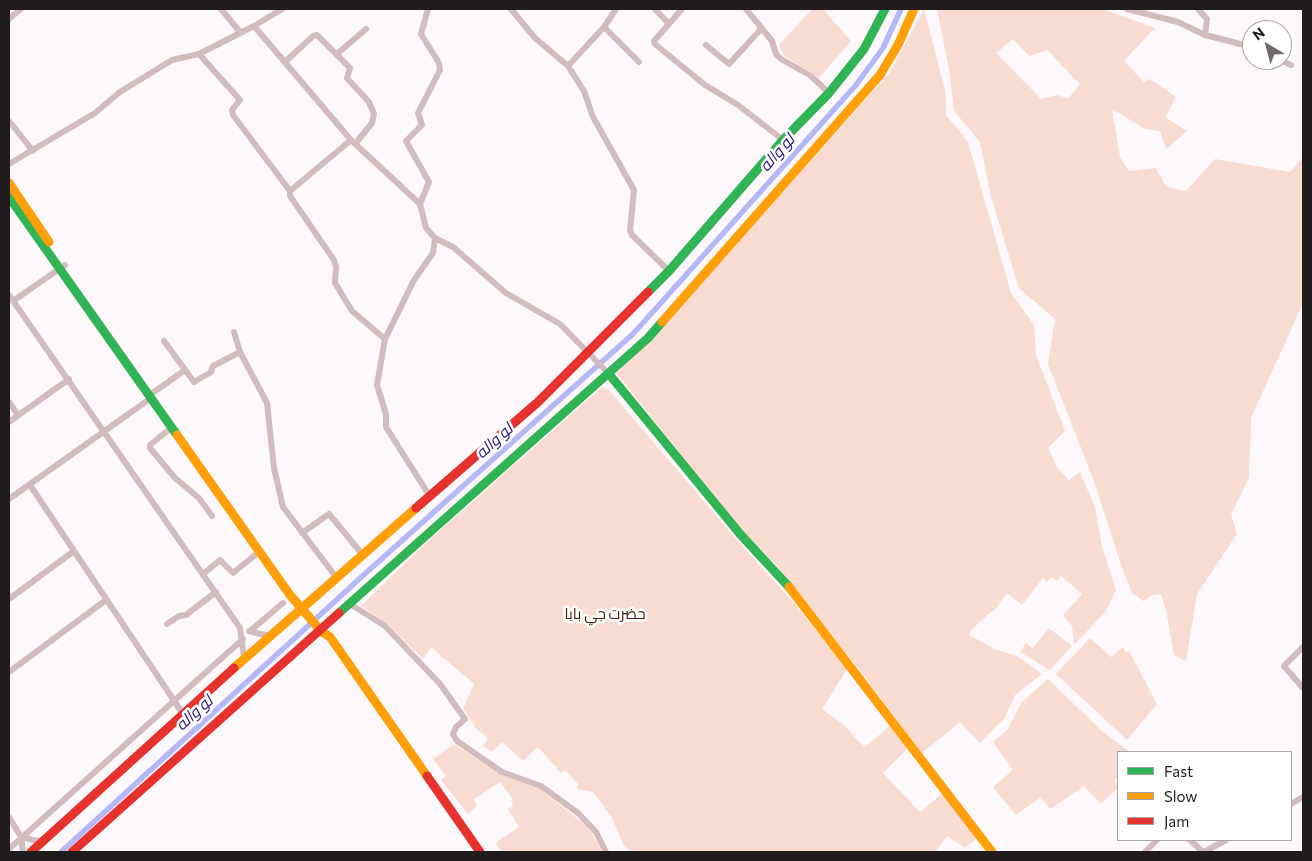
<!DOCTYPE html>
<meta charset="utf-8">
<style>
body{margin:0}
#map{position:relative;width:1312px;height:861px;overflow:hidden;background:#fdf8fb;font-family:Commissioner,sans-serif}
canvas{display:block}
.frame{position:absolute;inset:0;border:10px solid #201c1e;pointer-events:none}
.legend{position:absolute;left:1117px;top:751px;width:175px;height:90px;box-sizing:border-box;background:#fff;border:1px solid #a6a4a5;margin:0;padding:6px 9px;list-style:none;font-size:15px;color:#201c1e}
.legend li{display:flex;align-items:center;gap:10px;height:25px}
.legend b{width:25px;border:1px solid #a6a4a5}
.north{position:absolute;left:1242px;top:20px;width:50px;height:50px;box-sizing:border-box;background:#fff;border:1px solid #a6a4a5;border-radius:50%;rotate:323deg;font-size:14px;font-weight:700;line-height:20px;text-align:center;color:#201c1e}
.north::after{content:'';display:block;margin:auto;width:18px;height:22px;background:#6d696b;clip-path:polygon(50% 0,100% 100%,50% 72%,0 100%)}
</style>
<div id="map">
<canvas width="1312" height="861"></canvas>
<div class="frame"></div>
<ul class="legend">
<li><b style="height:6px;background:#30b455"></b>Fast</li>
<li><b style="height:6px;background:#ff9f0a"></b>Slow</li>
<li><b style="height:6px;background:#e5322d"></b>Jam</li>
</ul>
<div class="north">N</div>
</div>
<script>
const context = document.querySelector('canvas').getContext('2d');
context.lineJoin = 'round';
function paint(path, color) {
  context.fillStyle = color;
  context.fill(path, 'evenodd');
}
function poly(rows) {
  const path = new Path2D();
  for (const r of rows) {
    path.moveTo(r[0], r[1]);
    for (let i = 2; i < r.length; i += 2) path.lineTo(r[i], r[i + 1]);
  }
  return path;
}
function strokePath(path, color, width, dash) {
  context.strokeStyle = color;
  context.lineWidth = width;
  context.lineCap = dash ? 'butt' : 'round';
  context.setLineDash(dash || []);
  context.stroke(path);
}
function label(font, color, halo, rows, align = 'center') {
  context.font = font + ' Commissioner,Cairo,sans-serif';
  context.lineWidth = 5;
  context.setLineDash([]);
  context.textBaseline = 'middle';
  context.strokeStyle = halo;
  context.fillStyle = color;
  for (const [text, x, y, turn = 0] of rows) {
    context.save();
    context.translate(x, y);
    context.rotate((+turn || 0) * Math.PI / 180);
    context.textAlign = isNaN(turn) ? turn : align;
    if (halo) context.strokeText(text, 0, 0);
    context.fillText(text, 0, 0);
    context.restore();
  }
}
paint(poly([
 [812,9,823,9,851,41,819,78,784,56,779,45],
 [924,9,946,94,946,115,968,142,1011,293,1034,325,1036,355,1065,431,1048,448,1057,467,1069,480,1080,472,1095,507,1102,546,1116,590,1106,611,1074,645,1072,626,1063,615,1082,594,1061,576,1057,581,1052,577,1047,582,1043,578,1022,605,1007,593,997,607,972,629,969,635,997,650,1017,656,1042,674,1015,695,1005,718,980,743,960,722,922,753,868,681,776,565,742,531,616,373,652,339,890,72],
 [937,9,1103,9,1155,28,1124,61,1144,82,1150,79,1176,97,1165,117,1187,131,1166,149,1160,131,1145,129,1112,109,1120,157,1129,171,1156,168,1166,187,1186,191,1215,159,1290,172,1303,157,1303,303,1251,418,1249,478,1231,514,1237,534,1197,594,1186,661,1174,655,1166,610,1161,594,1153,595,1143,601,1132,593,1122,568,1094,481,1048,364,1055,319,1019,288,991,197,980,142,954,111,949,70],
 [1013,39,1029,56,1047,50,1080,84,1068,99,1058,95,1041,99,996,53],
 [602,387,609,390,736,539,793,602,847,669,822,709,844,725,864,748,891,725,909,747,883,773,920,812,944,792,978,837,965,848,947,836,935,852,632,852,624,846,611,816,593,792,577,789,578,784,565,770,561,773,538,747,523,761,502,742,492,752,483,746,488,739,475,727,463,708,474,684,431,647,423,659,386,623,361,606,430,539],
 [1049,628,1072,646,1050,670,1020,652,1026,643,1033,648],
 [1090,638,1111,657,1123,647,1126,652,1129,651,1157,704,1127,740,1056,674],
 [1048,679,1103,732,1130,752,1118,752,1118,777,1115,780,1118,788,1101,804,1084,786,1050,809,1041,797,1016,815,993,787,1013,770,993,742,1007,730,1022,702],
 [454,744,502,775,540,789,588,827,603,852,502,852,495,843,519,827,508,809,513,806,511,801,513,799,500,782,474,799,477,806,468,814,441,780,446,776,433,759]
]), '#f9dcd1');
strokePath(poly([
 [61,852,368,571,633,334,856,85,883,48,901,9]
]), '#b5b8f7', 5.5);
strokePath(poly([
 [221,9,240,32],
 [511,9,535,38,568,66,584,91,593,117,634,190,630,230,632,235,669,271],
 [616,9,604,27,639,62],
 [655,9,669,24],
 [682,9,654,41,655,44,705,85,738,105,783,140],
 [746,9,772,41,776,54,781,59,811,76,829,93],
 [1127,9,1178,22,1205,35,1252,47],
 [1198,9,1207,19,1205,35],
 [9,19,21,9],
 [254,26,351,140,420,204,426,228,435,238,453,247,506,293,560,324,609,374],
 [706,45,729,64,762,28],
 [199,54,240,100,232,110,233,115,290,191,290,196,334,260,336,267,335,283,352,311,385,339],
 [337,54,366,29],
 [1280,60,1291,65],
 [285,62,313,36,317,35,350,68,347,78,369,102,374,114,372,123,355,144],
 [568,66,604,27],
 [9,121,33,151],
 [9,164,95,113,120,92,172,60,199,54,254,26,282,9],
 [290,191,351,140],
 [420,204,429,182,406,141,422,125,418,113,440,70,439,63,421,34,428,9],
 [9,295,240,628,244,658],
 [13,301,65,265],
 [234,332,240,352,267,403,274,468,283,507,336,577],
 [164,341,194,382,211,372,213,366,240,352],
 [154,392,185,370],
 [9,402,18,415],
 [9,422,69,379],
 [172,427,150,445,150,448,175,478,199,498,212,516],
 [30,485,183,714],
 [429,495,386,427,386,414,377,385,385,339,414,280,433,253,435,238],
 [9,499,151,398],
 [302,533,329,514,362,554],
 [203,574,220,560,233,573,260,551],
 [9,599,74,551],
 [350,604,385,626,440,684,465,719,456,727,453,734,457,741,502,772,541,786,578,813,596,832,606,852],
 [167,624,179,616,186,615,216,592],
 [249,631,269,636],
 [250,631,283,603],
 [1303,647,1284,666,1303,688],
 [9,672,106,600],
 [1291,804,1303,797],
 [9,817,21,837,23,852],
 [21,837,42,842],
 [1190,840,1203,852],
 [9,849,243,639],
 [1145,852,1157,840],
 [1204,852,1226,840]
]), '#d2bcbd', 6);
strokePath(poly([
 [9,197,177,435],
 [648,292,669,271,783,140,829,93,864,49,885,9],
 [609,374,740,534,789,587],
 [339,613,648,338,662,322]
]), '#30b455', 9);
strokePath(poly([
 [9,183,49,242],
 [662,322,880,75,898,45,914,9],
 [177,435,290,595,321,631,330,637,427,776],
 [789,587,992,852],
 [234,668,416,508]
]), '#ff9f0a', 9);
strokePath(poly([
 [416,508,538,402,648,292],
 [427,776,480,852],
 [31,852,234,668],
 [72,852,339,613]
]), '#e5322d', 9);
label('15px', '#45200d', '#fff', [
 ["حضرت جي بابا",605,614]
]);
label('italic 16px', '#27147c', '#fff', [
 ["لو واله",777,153,-48],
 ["لو واله",494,441,-42],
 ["لو واله",194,713,-42]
]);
</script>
